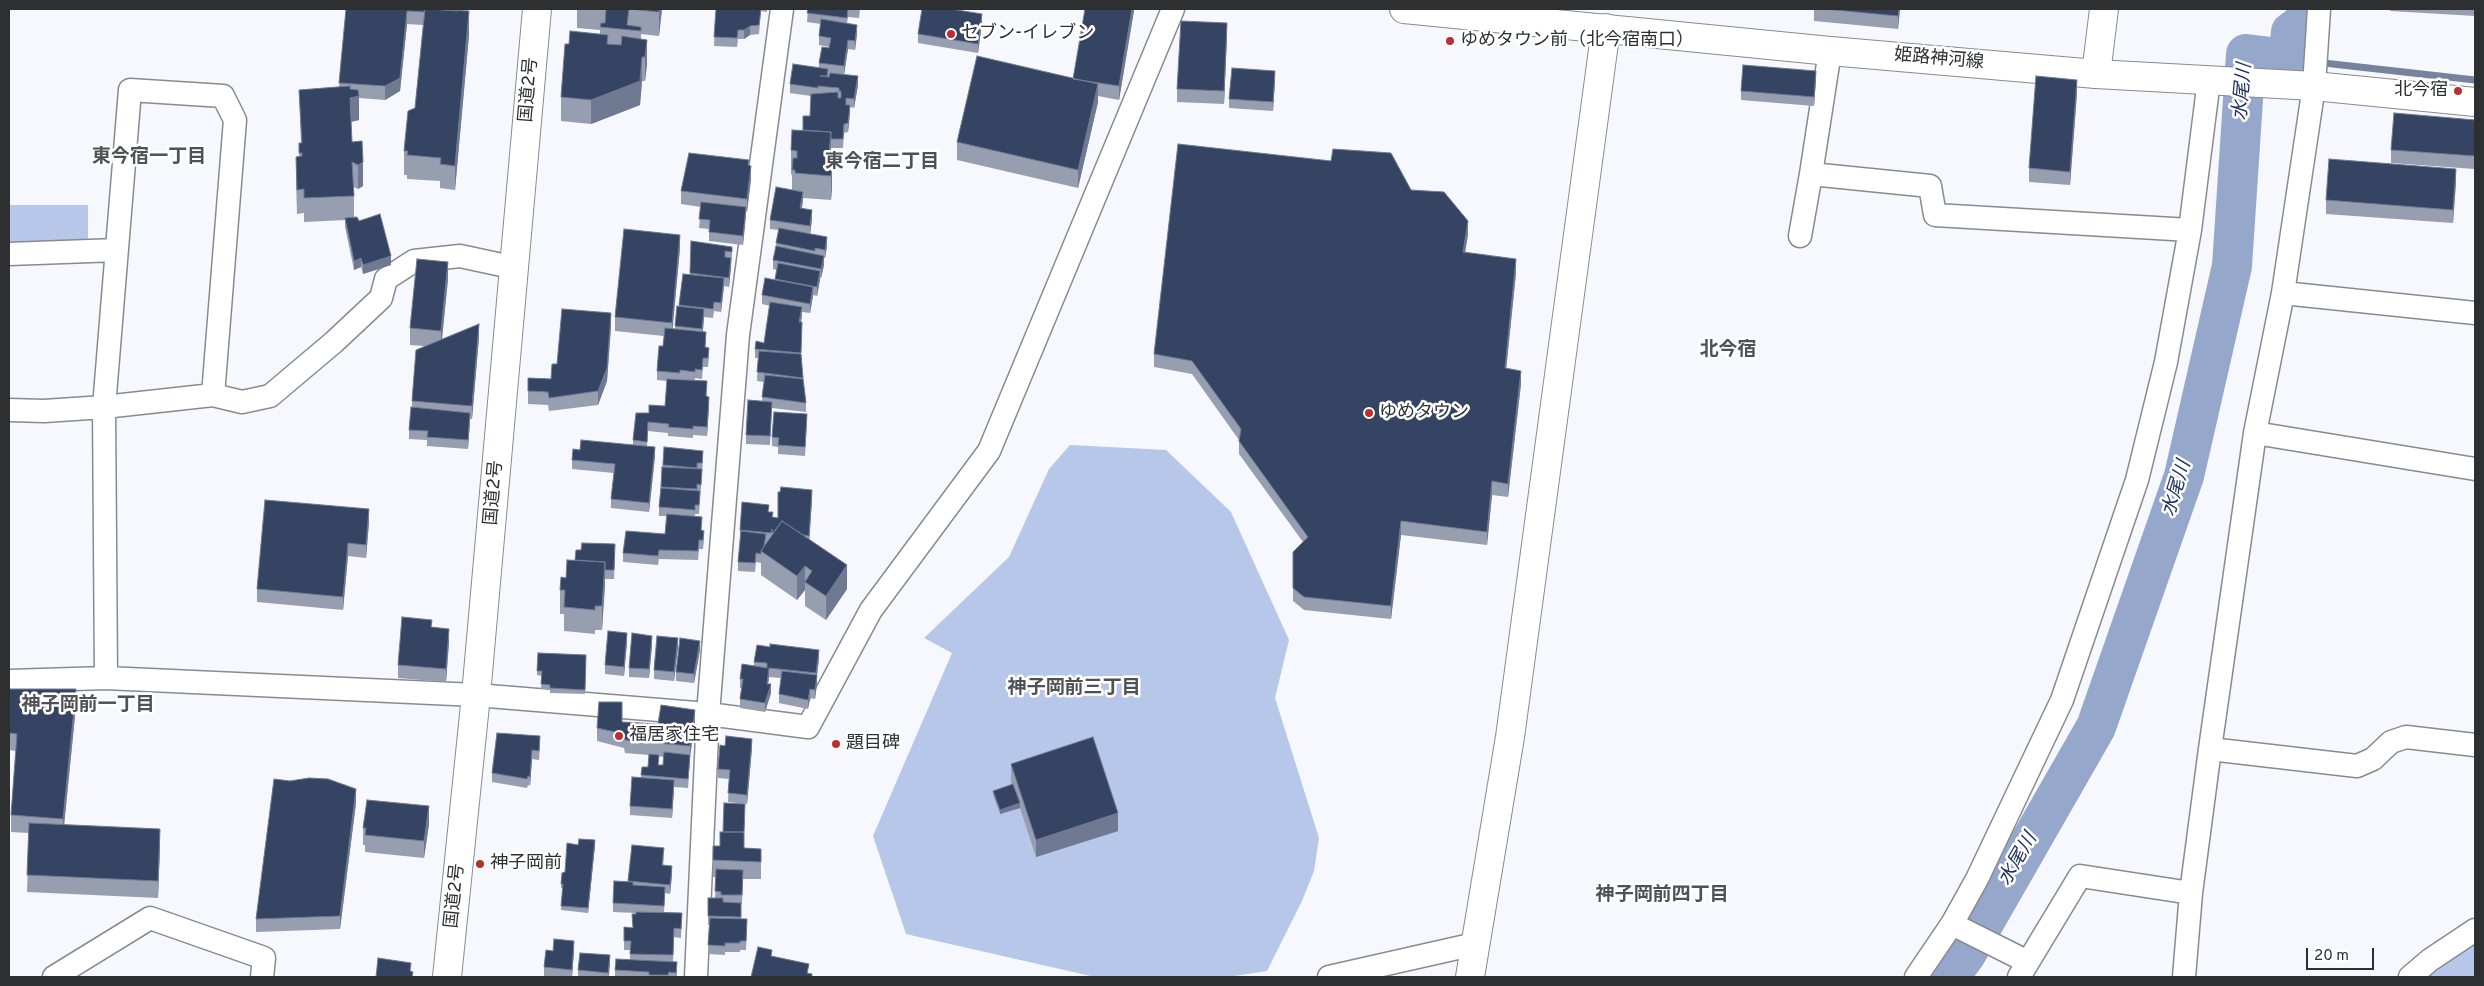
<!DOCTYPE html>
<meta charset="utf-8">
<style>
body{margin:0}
#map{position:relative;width:2484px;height:986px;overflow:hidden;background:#f6f8fe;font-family:Overpass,sans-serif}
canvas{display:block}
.frame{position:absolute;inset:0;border:10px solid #2e2f31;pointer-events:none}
.scale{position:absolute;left:2306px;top:948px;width:68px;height:22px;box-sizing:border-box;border:2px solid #2e2f31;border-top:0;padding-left:6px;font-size:15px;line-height:18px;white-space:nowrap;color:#2e2f31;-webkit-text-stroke:4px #fff;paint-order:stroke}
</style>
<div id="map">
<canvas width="2484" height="986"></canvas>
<div class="frame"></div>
<div class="scale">20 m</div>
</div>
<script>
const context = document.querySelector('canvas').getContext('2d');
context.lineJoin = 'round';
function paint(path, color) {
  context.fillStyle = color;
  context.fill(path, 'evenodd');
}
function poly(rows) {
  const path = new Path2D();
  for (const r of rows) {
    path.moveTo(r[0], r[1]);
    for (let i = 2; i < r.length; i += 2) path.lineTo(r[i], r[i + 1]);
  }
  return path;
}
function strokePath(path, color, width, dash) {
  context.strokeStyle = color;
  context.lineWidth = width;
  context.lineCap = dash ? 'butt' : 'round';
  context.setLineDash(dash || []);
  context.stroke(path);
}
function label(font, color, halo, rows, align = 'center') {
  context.font = font + ' Overpass,"Noto Sans JP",sans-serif';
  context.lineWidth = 5;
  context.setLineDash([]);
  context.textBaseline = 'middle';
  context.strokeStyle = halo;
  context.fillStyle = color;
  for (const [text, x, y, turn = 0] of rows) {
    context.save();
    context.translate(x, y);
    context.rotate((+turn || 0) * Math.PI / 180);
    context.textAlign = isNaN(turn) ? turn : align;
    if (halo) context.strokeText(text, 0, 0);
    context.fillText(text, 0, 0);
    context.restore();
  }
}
paint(poly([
 [9,205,88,205,88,242,9,245],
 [1070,445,1166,450,1231,512,1289,640,1275,698,1319,838,1314,871,1302,901,1267,971,1228,977,1095,977,906,934,873,836,952,653,924,638,1009,557,1049,469],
 [2475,944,2475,977,2427,977]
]), '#b6c7e9');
strokePath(poly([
 [2288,59,2475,80]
]), '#76839d', 7);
strokePath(poly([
 [1949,977,1966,954,2096,727,2184,476,2232,266,2246,54,2288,59,2291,32,2305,22,2306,9]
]), '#95a7cb', 40);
const minor = poly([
 [1830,51,1811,174,1930,186,1935,215,2190,230],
 [1800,236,1811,174],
 [9,254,117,250],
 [2283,293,2475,313],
 [9,410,44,411,104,407,213,395,242,402,270,396,334,342,381,298,386,279,414,261,460,256,516,268],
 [2255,433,2475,469],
 [106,678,104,407,130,90,223,96,235,120,213,395],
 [9,681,106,678,476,695,708,714,808,727,871,610,989,451,1173,9],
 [2210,749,2357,766,2373,759,2391,742,2406,737,2475,745],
 [1952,924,2028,962],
 [54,977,150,918,264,958,262,977],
 [696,977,708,714,738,335,782,9],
 [1329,977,1475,944],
 [1916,977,1952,924,1977,879,2062,700,2137,480,2166,362,2190,230,2209,80],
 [2019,977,2080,876,2191,893],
 [2184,977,2191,893,2210,749,2255,433,2283,293,2314,86,2319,9],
 [2410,977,2430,960,2475,930]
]);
const tertiary = poly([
 [2096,74,2104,9],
 [1470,977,1510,737,1606,28]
]);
const primary = poly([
 [1404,9,1830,51,2096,74,2314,86,2475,102]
]);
const trunk = poly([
 [447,977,476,695,537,9]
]);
strokePath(minor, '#888a8f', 25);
strokePath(tertiary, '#888a8f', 30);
strokePath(primary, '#888a8f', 30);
strokePath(trunk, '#888a8f', 30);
strokePath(minor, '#fff', 22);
strokePath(tertiary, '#fff', 28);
strokePath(primary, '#fff', 28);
strokePath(trunk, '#fff', 28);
paint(poly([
 [346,9,460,9,459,11,469,35,455,190,440,188,440,181,407,179,407,175,404,175,404,151,415,108,423,25,407,24,400,91,385,100,359,98,359,120,351,122,352,142,362,141,363,186,358,189,354,187,354,217,359,221,391,265,363,274,361,267,354,270,345,227,345,220,304,222,304,213,297,214,296,181,296,157,299,156,299,143,301,143,299,90,339,87],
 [577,9,662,9,659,36,641,34,641,39,647,40,647,64,645,81,642,81,640,105,591,124,561,121,561,97,569,44,600,34,600,30,577,28],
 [716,9,767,9,767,12,761,11,759,34,750,35,744,39,738,39,737,47,714,46],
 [808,9,860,9,859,18,848,17,847,23,857,34,855,50,848,49,844,74,858,85,854,108,850,107,848,132,844,133,843,148,831,148,830,164,832,188,831,200,803,198,802,208,812,219,810,234,827,246,825,258,824,258,824,265,821,278,820,278,817,296,813,295,810,313,802,312,801,322,801,357,806,403,806,412,772,408,770,445,746,444,746,435,762,401,764,382,757,381,758,358,755,358,755,349,764,343,770,306,762,304,762,295,775,280,777,270,773,269,773,260,776,246,779,230,770,229,770,220,792,190,792,175,791,174,791,150,810,116,811,96,790,93,790,84,819,68,819,63,829,47,819,45,819,36,821,24,807,22],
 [1134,9,1119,100,1098,96,1098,102,1078,188,957,160,957,142,1073,79],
 [1814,9,1900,9,1898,29,1814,21],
 [2390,9,2475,9,2475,16,2390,11],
 [982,23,978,53,918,43,918,34],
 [1227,36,1224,104,1177,102,1177,89],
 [1275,80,1273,111,1229,108,1229,99],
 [1816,80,1814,106,1741,100,1741,91],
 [2077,93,2070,185,2029,182,2029,168],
 [2475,120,2475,169,2391,163,2391,150],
 [749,165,751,179,747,212,746,212,743,245,709,241,709,229,699,228,701,207,681,204,681,191],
 [2456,182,2453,223,2326,214,2326,200],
 [1411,190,1468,234,1465,253,1516,273,1506,368,1521,384,1508,497,1492,495,1487,545,1401,535,1391,619,1304,610,1293,601,1293,552,1303,542,1239,454,1239,440,1192,374,1154,367,1154,354],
 [691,241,732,247,732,256,729,287,724,286,721,312,714,311,713,318,704,317,703,331,706,341,705,347,709,357,708,367,703,367,702,379,695,378,695,381,680,379,680,380,707,396,709,406,707,436,693,435,693,438,668,436,668,433,648,431,647,446,655,456,649,512,611,508,611,499,614,473,572,469,572,460,580,450,633,445,633,440,649,413,665,406,667,381,657,380,657,371,663,346,664,336,615,331,615,317,680,248,672,329,675,329,677,306,679,306,683,274,690,275],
 [448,279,442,339,479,337,472,419,470,419,468,449,427,446,427,440,409,439,409,430,412,407,412,401,424,346,410,345,410,328],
 [611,327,607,381,598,405,549,411,548,405,528,404,528,378,551,379,557,364],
 [807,423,805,456,778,454,778,447,772,446,772,437],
 [664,447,703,460,699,514,695,514,695,517,701,530,704,540,703,549,699,549,698,560,659,559,658,565,623,562,623,553,665,534,666,516,659,516,659,507],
 [812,499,809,540,847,589,826,620,805,606,805,590,797,600,761,575,761,563,756,562,755,572,738,571,738,562,740,539,740,530,769,512,773,517,778,518],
 [369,522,366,558,348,556,343,610,257,602,257,589],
 [615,553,614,579,605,579,602,630,595,630,595,634,564,631,564,614,560,614,560,590,575,560],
 [449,642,446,682,398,678,398,665],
 [627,642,624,676,605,674,605,665],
 [652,645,649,678,629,677,629,668],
 [678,647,674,681,654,679,654,670],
 [700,650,694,683,676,681,676,672],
 [538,653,586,655,585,694,550,693,550,689,541,689,542,676,537,675],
 [819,659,817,675,817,684,815,699,810,698,808,709,779,703,779,694,781,678,769,677,768,684,771,693,765,712,740,708,740,699,742,688,740,688,740,679,754,666,754,662],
 [9,689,76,706,64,825,160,846,158,898,27,892,29,833,11,832,11,815,16,751,9,750],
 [622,722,658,724,695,724,690,756,688,788,674,787,672,818,630,815,630,806,641,778,642,767,648,767,649,755,625,753,624,748,597,741,597,728],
 [659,756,663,757,663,765,658,765],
 [540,745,539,760,532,759,530,786,528,785,527,788,492,782,492,773],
 [752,748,747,804,728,802,729,779,718,778,718,769],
 [1011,764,1118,831,1036,857,1020,808,1000,814,993,795,993,791,1012,785,1011,781],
 [356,803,340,929,256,932,256,919],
 [745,813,744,832,744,848,761,849,761,879,743,879,742,904,741,904,741,919,747,928,746,950,740,950,740,952,725,952,725,955,708,954,709,925,708,925,708,898,715,898,716,877,713,877,713,846,720,846,723,832],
 [429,824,424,858,365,852,365,845,363,845,363,828],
 [578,845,595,845,588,913,561,910,563,888,561,888,561,884],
 [632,845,664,857,663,866,672,875,670,894,665,893,664,912,682,913,681,938,674,937,673,961,677,962,677,977,615,977,615,970,630,960,630,950,624,950,624,927,633,928,636,914,636,913,613,912,613,903,628,882],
 [574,950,572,977,544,976,544,967,553,951],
 [610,964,609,977,578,977,578,970]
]), '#969eb0');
paint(poly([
 [659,9,662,9,659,36],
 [1132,9,1134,9,1134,11,1119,100,1119,86],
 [1899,9,1900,9,1898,29,1898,16],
 [407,11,407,24,400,91,385,100,385,86],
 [469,11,469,35,455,190,455,166],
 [982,14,982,23,978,53,978,44],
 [1227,23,1227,36,1224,104,1224,91],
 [857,25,857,34,855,50,855,41],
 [750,26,750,35,744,39,744,30],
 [647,40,647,64,645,81,645,57],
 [848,40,848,49,844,75,844,66],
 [642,57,642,81,640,105,591,124,591,100],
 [1275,71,1275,80,1273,111,1273,102],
 [1816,71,1816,80,1814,106,1814,97],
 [858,76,858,85,854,108,854,99],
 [2077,80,2077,93,2070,185,2070,172],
 [1098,84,1098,102,1078,188,1078,170],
 [359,96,359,120,350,122,350,98],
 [850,105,850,114,848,132,848,123],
 [831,132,831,156,829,176,828,164],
 [363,162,363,186,358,189,358,165],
 [832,164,832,188,831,200,831,176],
 [751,166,751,179,747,212,747,199],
 [2456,169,2456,182,2453,223,2453,210],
 [803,192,803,201,800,217,800,208],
 [746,207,746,216,743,245,743,236],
 [812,210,812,219,810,235,810,226],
 [1468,221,1468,234,1463,266,1463,252],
 [680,235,680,248,672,336,672,323],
 [827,237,827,246,825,258,825,250],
 [391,256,391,265,363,274,363,265],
 [824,256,824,265,821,278,821,269],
 [361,258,361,267,354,270,354,261],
 [731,258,731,267,729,287,729,278],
 [1516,259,1516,273,1505,381,1505,368],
 [448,262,448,279,441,348,441,331],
 [820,271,820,280,817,296,817,287],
 [724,278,724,287,721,312,721,303],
 [813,287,813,296,810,313,810,304],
 [802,307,802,316,799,331,799,322],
 [704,309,704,318,702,338,702,329],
 [611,313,611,327,607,381,598,405,598,391],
 [479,324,479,337,472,419,472,406],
 [1521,371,1521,384,1508,497,1508,484],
 [709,397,709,406,707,436,707,427],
 [470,413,470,422,468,449,468,440],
 [655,447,655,456,649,512,649,503],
 [1492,481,1492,495,1487,545,1487,532],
 [812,490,812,499,809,545,809,536],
 [369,509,369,522,366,558,366,545],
 [1401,521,1401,535,1391,619,1391,606],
 [348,543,348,556,343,610,343,597],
 [605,562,605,586,602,630,602,606],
 [847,565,847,589,826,620,826,596],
 [805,566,805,590,797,600,797,576],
 [449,629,449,642,446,682,446,669],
 [627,633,627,642,624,676,624,667],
 [652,636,652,645,649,678,649,669],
 [678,638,678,647,674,681,674,672],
 [700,641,700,650,694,683,694,674],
 [819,650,819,659,816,682,816,673],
 [769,668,769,677,767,693,767,684],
 [817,675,817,684,815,699,815,690],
 [771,684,771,693,765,712,765,703],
 [76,689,76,706,63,836,63,819],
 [810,689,810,698,808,709,808,700],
 [695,710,695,724,690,756,688,788,690,746],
 [752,739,752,748,747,804,747,795],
 [532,750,532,759,530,786,530,777],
 [674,780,674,789,672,818,672,809],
 [356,789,356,803,340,929,340,916],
 [1020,803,1020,808,1000,814,1000,810],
 [429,806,429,824,424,858,424,841],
 [1118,813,1118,831,1036,857,1036,840],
 [160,829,160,846,158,898,158,881],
 [595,840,595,845,588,913,588,908],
 [672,866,672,875,670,894,670,885],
 [574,941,574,950,572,977,572,970],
 [610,955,610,964,608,977,608,973]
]), '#6f7a92');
const building = poly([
 [346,9,425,9,424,12,407,11,400,78,385,86,339,83,346,9],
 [425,9,469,11,455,166,440,164,441,158,407,155,408,151,404,151,408,111,415,108,425,9],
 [432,9,458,9,458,11,432,9],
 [606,9,659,9,659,12,629,9,627,25,641,27,641,31,600,27,601,23,605,23,606,9],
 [716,9,761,9,759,25,750,26,744,30,738,30,737,38,714,37,716,9],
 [808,9,848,9,847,18,807,13,808,9],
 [922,9,951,9,982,14,978,44,918,34,922,9],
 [1085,9,1132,9,1119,86,1073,79,1085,9],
 [1824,9,1899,9,1898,16,1824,9],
 [821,19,857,25,855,41,848,40,844,66,819,63,822,47,829,48,831,38,819,36,821,19],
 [1181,21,1227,23,1224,91,1177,89,1181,21],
 [570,31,608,35,607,44,621,45,622,36,647,40,645,57,642,57,640,81,591,100,561,97,565,44,569,44,570,31],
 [977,56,1098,84,1078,170,957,142,977,56],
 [793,64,828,69,827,76,820,76,829,77,830,73,858,76,854,99,846,98,846,105,850,105,848,123,844,124,843,139,831,139,831,132,803,130,803,116,810,116,811,94,838,92,838,98,841,98,841,91,839,91,839,88,818,86,818,88,790,84,793,64],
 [1743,65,1816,71,1814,97,1741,91,1743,65],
 [1232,68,1275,71,1273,102,1229,99,1232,68],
 [2036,76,2077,80,2070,172,2029,168,2036,76],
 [350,86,350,89,358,90,359,96,350,98,352,142,362,141,363,162,358,165,352,162,354,196,304,198,304,189,297,190,296,157,302,156,302,153,299,153,299,143,302,143,299,90,350,86],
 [2394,113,2475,120,2475,156,2391,150,2394,113],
 [792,130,831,132,828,164,832,164,831,176,795,173,795,170,792,170,793,158,797,158,797,151,791,150,792,130],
 [1178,144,1331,161,1333,149,1391,153,1411,190,1444,192,1468,221,1463,252,1516,259,1505,368,1521,371,1508,484,1492,481,1487,532,1401,521,1391,606,1304,597,1293,588,1293,552,1308,537,1239,441,1241,429,1192,361,1154,354,1178,144],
 [689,153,749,160,748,165,751,166,747,199,681,191,689,153],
 [2329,159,2456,169,2453,210,2326,200,2329,159],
 [776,187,803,192,800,208,812,210,810,226,770,220,776,187],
 [701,202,746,207,743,236,709,232,710,220,699,219,701,202],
 [380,214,391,256,363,265,361,258,354,261,345,218,357,217,359,221,380,214],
 [779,228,827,237,825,250,815,248,815,251,776,243,779,228],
 [624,229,680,235,672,323,615,317,624,229],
 [691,241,732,247,732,252,725,251,725,257,731,258,729,278,690,273,691,241],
 [776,246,824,256,821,269,773,260,776,246],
 [417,259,448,262,441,331,410,328,417,259],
 [778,263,820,271,817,287,775,279,778,263],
 [683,274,724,278,721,303,714,302,713,309,679,305,683,274],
 [765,278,813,287,810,304,762,295,765,278],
 [770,302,802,307,799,322,802,322,801,353,755,349,756,341,764,343,770,302],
 [677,306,704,309,702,329,675,326,677,306],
 [562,309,611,313,607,368,598,391,549,398,548,392,528,391,528,378,551,379,552,364,557,364,562,309],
 [479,324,472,406,412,401,416,350,479,324],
 [665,328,706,332,705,347,709,348,708,358,703,358,702,370,695,369,695,372,680,370,680,373,657,371,659,346,663,346,665,328],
 [759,351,801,354,803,378,757,372,759,351],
 [765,375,803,379,806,403,762,397,765,375],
 [667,379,707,381,706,396,709,397,707,427,693,426,693,429,668,427,669,424,648,422,647,442,633,440,636,413,649,413,649,405,665,406,667,379],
 [748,400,772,402,770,436,746,435,748,400],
 [411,407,470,413,468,440,427,437,428,431,409,430,411,407],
 [774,412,807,414,805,447,778,445,779,438,772,437,774,412],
 [581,440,655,447,649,503,611,499,615,464,572,460,573,449,580,450,581,440],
 [664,447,703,451,702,463,697,463,697,468,663,465,664,447],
 [662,467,702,469,701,485,697,484,697,489,661,487,662,467],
 [781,487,812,490,809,536,803,535,782,521,773,533,772,533,772,529,771,533,740,530,742,502,769,505,768,512,773,512,772,517,778,518,778,492,780,492,781,487],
 [661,488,700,491,699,505,695,505,695,510,659,507,661,488],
 [265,500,369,509,366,545,348,543,343,597,257,589,265,500],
 [667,514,702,517,701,530,704,531,703,540,699,540,698,551,659,550,658,556,623,553,626,531,665,534,667,514],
 [782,521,847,565,826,596,805,582,812,571,805,566,797,576,761,551,782,521],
 [741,531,766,534,764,546,761,551,761,554,756,553,755,563,738,562,741,531],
 [582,543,615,544,614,570,605,570,605,562,575,560,576,550,581,550,582,543],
 [567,560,605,562,602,606,595,606,595,610,564,607,565,590,560,590,561,577,566,578,567,560],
 [402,617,432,620,431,627,449,629,446,669,398,665,402,617],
 [608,631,627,633,624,667,605,665,608,631],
 [632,633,652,636,649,669,629,668,632,633],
 [657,636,678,638,674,672,654,670,657,636],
 [680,638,700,641,694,674,676,672,680,638],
 [770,644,819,650,816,673,769,668,767,684,771,684,765,703,740,699,743,679,740,679,742,664,767,668,767,663,754,662,757,645,770,647,770,644],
 [538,653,586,655,585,690,550,688,550,685,541,684,542,671,537,671,538,653],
 [782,671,817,675,815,690,810,689,808,700,779,694,782,671],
 [9,689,76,689,63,819,11,815,17,734,9,733,9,689],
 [599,702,622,702,622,722,658,724,661,705,695,710,690,746,625,740,624,734,597,728,599,702],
 [497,733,540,736,539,751,532,750,530,777,528,776,527,779,492,773,497,733],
 [726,736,752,739,747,795,728,793,730,770,718,769,720,745,725,746,726,736],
 [1093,737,1118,813,1036,840,1011,764,1093,737],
 [664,752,690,755,688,779,641,775,642,767,648,767,649,754,659,755,658,765,663,765,664,752],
 [632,777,674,780,672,809,630,806,632,777],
 [309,778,328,779,356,789,340,916,256,919,274,779,290,781,309,778],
 [1013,784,1020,803,1000,810,993,791,1013,784],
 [367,800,429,806,424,841,365,835,366,828,363,828,367,800],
 [724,803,745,804,744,832,723,832,724,803],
 [29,823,160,829,158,881,27,875,29,823],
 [720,832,744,832,744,848,761,849,761,862,713,860,713,846,720,846,720,832],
 [579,839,595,840,588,908,561,906,563,884,561,884,562,873,565,872,567,843,578,845,579,839],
 [632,845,664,848,662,865,672,866,670,885,628,881,632,845],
 [716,869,743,870,742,895,721,895,721,892,715,891,716,869],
 [614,881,633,882,633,885,665,887,664,906,613,903,614,881],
 [708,898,723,898,723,902,741,903,741,917,708,916,708,898],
 [636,912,682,913,681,929,674,928,673,955,630,954,631,941,624,941,624,927,633,928,632,914,636,914,636,912],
 [710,918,747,919,746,941,740,941,740,943,725,943,725,946,708,945,710,918],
 [554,939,574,941,572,970,544,967,546,950,553,951,554,939],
 [758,947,772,950,771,956,809,964,807,973,812,974,812,977,751,977,758,947],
 [580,953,610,955,608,973,578,970,580,953],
 [378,958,411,963,410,971,413,972,412,977,376,977,378,958],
 [616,959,677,962,676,973,669,972,668,975,649,975,649,972,615,970,616,959]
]);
paint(building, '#354463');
strokePath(building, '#6f7a92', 1);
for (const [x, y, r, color] of [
 [951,34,5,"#bd2e2d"],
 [1450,41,5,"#bd2e2d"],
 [2458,91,5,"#bd2e2d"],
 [1369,413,5,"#bd2e2d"],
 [619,736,5,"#bd2e2d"],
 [836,744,5,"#bd2e2d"],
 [480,864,5,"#bd2e2d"]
]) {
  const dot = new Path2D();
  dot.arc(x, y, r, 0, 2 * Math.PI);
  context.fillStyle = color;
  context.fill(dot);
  strokePath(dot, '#fff', 2);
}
label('18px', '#2e2f31', '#fff', [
 ["セブン-イレブン",961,34],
 ["ゆめタウン前（北今宿南口）",1460,41],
 ["北今宿",2448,91,"right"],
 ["ゆめタウン",1379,413],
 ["福居家住宅",629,736],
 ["題目碑",846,744],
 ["神子岡前",490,864]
], 'left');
label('18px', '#2e2f31', '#fff', [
 ["姫路神河線",1939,60,5],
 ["国道2号",530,90,-85],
 ["国道2号",495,493,-85],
 ["国道2号",456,896,-84]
]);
label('italic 19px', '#1e3160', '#fff', [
 ["水尾川",2244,92,-85],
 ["水尾川",2178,489,-73],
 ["水尾川",2019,860,-60]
]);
label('bold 19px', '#4f5155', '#fff', [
 ["東今宿一丁目",149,158],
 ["東今宿二丁目",882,163],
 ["北今宿",1728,351],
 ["神子岡前三丁目",1074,689],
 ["神子岡前一丁目",88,706],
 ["神子岡前四丁目",1662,896]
]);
</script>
